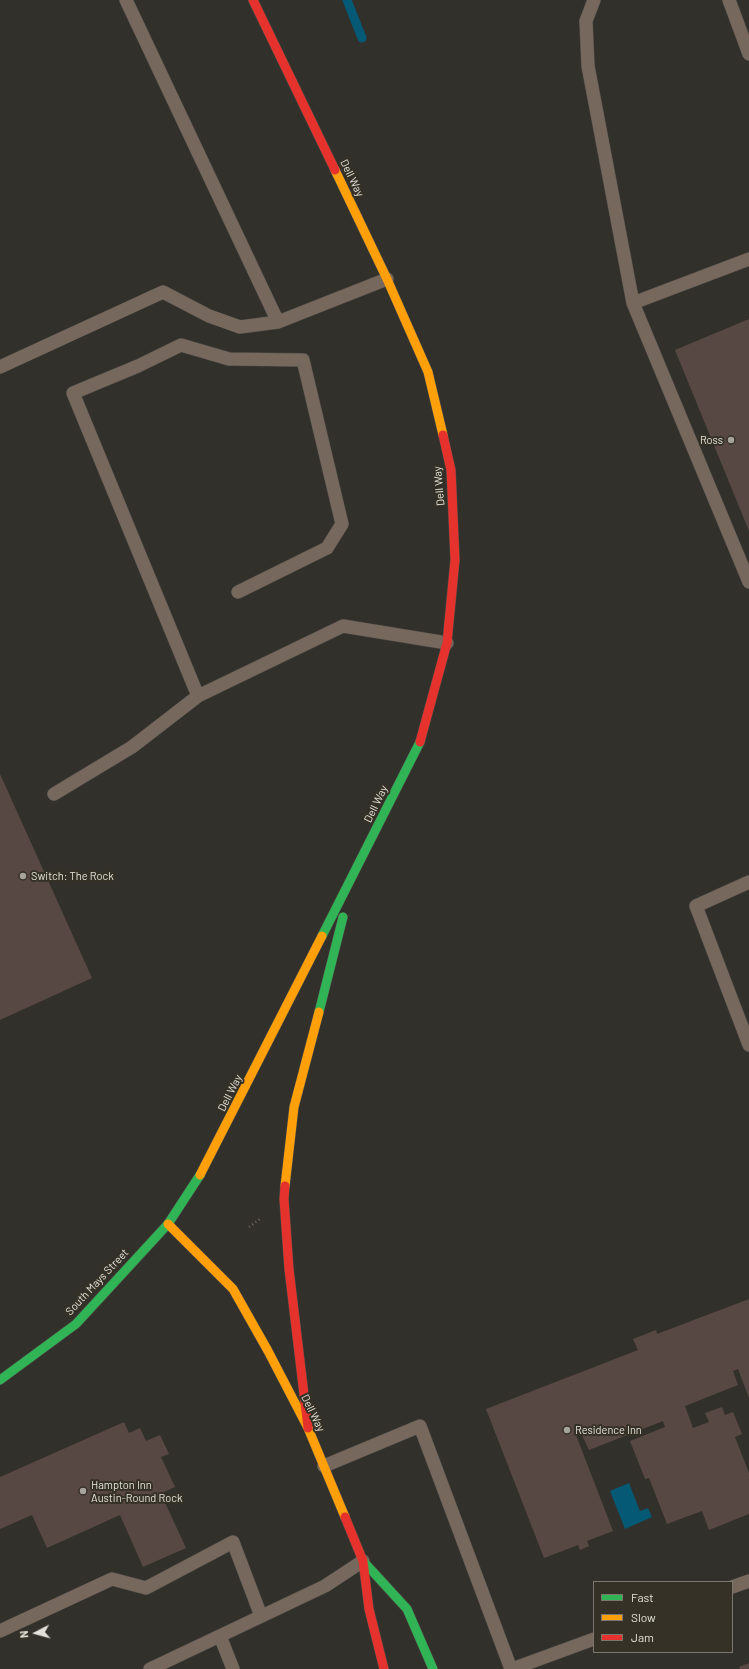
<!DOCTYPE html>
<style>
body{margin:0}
#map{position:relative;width:749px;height:1669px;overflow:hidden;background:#32302a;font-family:Barlow,sans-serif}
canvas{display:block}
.legend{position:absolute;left:593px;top:1581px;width:140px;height:72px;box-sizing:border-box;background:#353126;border:1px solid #7b776e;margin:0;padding:5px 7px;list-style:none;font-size:12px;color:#e3e1d9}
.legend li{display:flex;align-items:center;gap:8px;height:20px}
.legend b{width:20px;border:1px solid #7b776e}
.north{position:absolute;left:16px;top:1613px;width:40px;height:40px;-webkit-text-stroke:3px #353126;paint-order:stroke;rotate:264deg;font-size:11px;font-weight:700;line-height:16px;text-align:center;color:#e3e1d9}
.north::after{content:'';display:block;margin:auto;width:14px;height:18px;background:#e3e1d9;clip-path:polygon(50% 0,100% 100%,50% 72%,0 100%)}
</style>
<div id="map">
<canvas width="749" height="1669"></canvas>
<ul class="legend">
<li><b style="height:5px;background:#30b455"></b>Fast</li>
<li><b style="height:5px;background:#ff9f0a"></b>Slow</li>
<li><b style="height:5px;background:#e5322d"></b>Jam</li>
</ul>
<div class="north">N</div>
</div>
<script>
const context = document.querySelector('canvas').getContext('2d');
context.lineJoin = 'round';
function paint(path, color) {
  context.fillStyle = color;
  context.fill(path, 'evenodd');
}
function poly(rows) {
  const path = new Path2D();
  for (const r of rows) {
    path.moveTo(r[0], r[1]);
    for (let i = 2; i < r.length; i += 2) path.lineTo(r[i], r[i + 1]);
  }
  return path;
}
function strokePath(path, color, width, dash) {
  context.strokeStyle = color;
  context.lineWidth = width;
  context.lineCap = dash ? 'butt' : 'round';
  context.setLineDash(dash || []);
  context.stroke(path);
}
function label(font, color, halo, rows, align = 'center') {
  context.font = font + ' Barlow,sans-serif';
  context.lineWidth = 4;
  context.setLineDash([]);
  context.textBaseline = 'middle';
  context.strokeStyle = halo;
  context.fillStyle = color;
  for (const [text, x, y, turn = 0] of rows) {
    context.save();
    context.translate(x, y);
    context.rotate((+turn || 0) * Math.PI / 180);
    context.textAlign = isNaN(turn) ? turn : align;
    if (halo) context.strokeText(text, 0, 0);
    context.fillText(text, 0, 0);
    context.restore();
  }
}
paint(poly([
 [629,1483,640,1511,648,1508,652,1517,625,1529,610,1491]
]), '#055974');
strokePath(poly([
 [347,0,362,38]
]), '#055974', 9);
paint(poly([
 [749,319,749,531,675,350],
 [0,774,92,978,0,1020],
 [749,1299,749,1398,738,1369,733,1371,738,1385,685,1406,693,1428,709,1422,705,1413,722,1407,725,1415,733,1412,742,1434,735,1437,749,1473,749,1514,709,1530,702,1511,667,1524,649,1478,645,1479,630,1441,665,1427,663,1421,589,1450,581,1433,576,1435,613,1531,587,1541,589,1546,580,1550,578,1545,544,1558,486,1409,638,1350,633,1339,656,1330,657,1334],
 [124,1422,129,1433,140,1428,146,1441,160,1435,169,1454,161,1457,175,1487,158,1495,159,1498,162,1496,186,1548,143,1567,120,1515,47,1548,32,1515,0,1529,0,1477],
 [749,1663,749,1669,740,1669,739,1667]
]), '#584844');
const lane = poly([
 [126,0,278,322],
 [594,0,586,21,588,66,633,303,749,582],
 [729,0,749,54],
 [633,303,749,259],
 [0,367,163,292,209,316,240,327,278,322,387,279],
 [238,592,327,548,342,524,303,360,229,359,181,345,138,366,73,393,198,696,343,626,447,643],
 [54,794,132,747,198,696],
 [749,882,696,906,749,1045],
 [324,1466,420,1426,511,1669],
 [732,1587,749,1581],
 [0,1631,112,1579,146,1588,233,1542,261,1616],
 [220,1636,233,1669],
 [150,1669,325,1586,363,1561],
 [512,1669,594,1639]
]);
const fast = poly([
 [322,936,420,742],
 [319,1012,343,917],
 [0,1380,76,1324,168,1224,200,1175],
 [363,1561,407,1609,433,1669]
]);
const slow = poly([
 [335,170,387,279,428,372,443,435],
 [200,1175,322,936],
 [285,1186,294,1107,319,1012],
 [168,1224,233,1289,268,1351,308,1428,345,1517]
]);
const jam = poly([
 [253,0,335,170],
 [420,742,447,643,455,560,451,470,443,435],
 [285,1186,284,1199,289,1269,308,1428],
 [345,1517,363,1561,369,1609,384,1669]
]);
strokePath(lane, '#4d4b47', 14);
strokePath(fast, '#4d4b47', 10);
strokePath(slow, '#4d4b47', 10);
strokePath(jam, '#4d4b47', 10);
strokePath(poly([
 [249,1227,260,1219]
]), '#6d645b', 2.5, [1, 3]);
strokePath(lane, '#76685d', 13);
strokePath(fast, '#30b455', 9);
strokePath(slow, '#ff9f0a', 9);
strokePath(jam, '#e5322d', 9);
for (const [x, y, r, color] of [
 [731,440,4,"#a5a39c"],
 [23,876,4,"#a5a39c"],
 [567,1430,4,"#a5a39c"],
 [83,1491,4,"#a5a39c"]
]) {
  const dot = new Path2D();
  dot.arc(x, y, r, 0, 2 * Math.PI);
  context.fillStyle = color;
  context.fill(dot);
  strokePath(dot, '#353126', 1.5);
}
label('11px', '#e3e1d9', '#353126', [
 ["Dell Way",352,178,64],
 ["Dell Way",439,486,-95],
 ["Dell Way",376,804,-64],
 ["Dell Way",230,1093,-63],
 ["South Mays Street",97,1282,-47],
 ["Dell Way",313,1413,64]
]);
label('11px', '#e3e1d9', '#353126', [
 ["Ross",723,440,"right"],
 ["Switch: The Rock",31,876],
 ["Residence Inn",575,1430],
 ["Hampton Inn",91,1485],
 ["Austin-Round Rock",91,1498]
], 'left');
</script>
